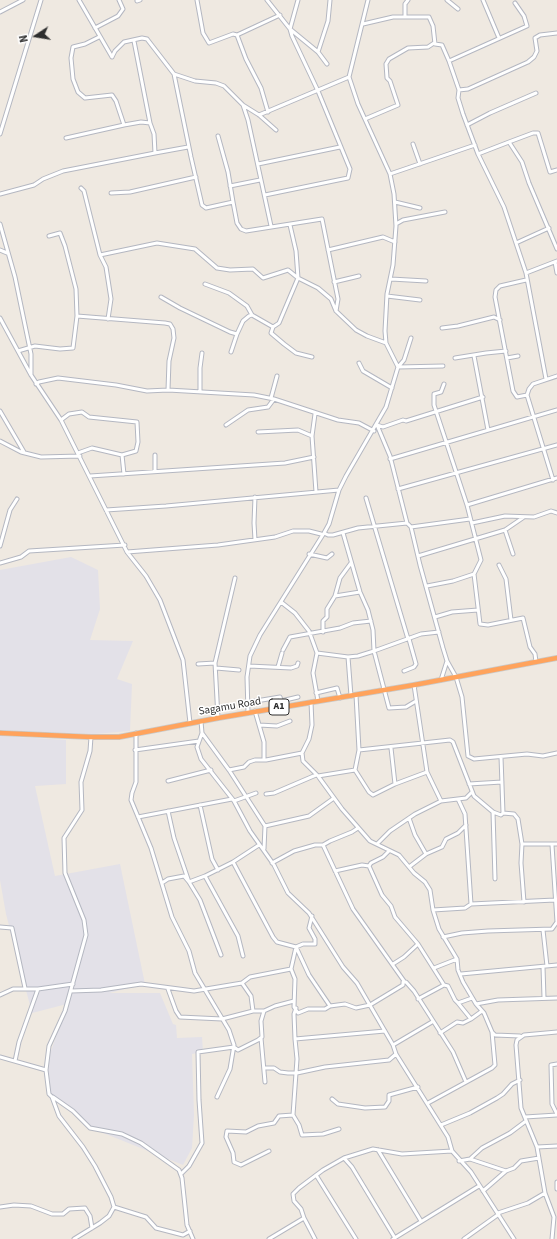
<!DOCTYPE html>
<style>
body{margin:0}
#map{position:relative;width:557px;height:1239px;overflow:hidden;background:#efe9e1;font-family:"Source Sans 3",sans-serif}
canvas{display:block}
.north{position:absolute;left:16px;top:16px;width:40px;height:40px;-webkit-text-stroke:3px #fff;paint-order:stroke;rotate:258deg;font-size:11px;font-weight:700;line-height:16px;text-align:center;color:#2e2e2e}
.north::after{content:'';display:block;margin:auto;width:14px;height:18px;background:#2e2e2e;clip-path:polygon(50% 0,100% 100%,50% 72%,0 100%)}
</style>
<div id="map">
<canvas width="557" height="1239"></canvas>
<div class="north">N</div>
</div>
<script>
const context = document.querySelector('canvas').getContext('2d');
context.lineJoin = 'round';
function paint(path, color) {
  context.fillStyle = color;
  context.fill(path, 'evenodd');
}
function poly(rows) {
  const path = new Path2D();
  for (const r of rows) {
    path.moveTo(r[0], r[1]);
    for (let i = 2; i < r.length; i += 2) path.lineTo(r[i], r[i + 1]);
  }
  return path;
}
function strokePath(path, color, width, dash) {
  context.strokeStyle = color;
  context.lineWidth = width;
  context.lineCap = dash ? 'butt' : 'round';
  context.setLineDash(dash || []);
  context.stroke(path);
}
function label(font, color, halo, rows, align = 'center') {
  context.font = font + ' "Source Sans 3",sans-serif';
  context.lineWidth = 3;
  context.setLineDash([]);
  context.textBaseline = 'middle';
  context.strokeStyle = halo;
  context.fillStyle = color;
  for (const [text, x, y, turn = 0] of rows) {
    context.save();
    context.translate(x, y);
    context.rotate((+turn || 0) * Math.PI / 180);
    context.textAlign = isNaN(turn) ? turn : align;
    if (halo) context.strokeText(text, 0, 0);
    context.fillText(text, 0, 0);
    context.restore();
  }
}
paint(poly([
 [71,557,98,570,100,609,90,640,133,641,117,679,132,684,130,731,94,734,0,730,0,570],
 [0,736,66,740,66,784,35,786,55,876,120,864,145,984,109,993,160,993,173,1024,176,1025,177,1038,202,1037,203,1052,192,1054,194,1115,192,1148,183,1165,91,1128,76,1113,50,1097,47,1090,44,1072,67,1004,32,1013,6,914,0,880]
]), '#e3e1e8');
const minor = poly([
 [79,0,112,57],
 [197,0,203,33,209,43,233,34,237,35,246,59,261,88,268,112],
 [298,0,290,29,318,52,327,64],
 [368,0,349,77,358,104,390,174,394,194,396,226,393,265,387,294,385,331,386,343,398,367],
 [447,0,458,9],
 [483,0,499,38],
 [137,1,140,0],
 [515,3,524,16,527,26,449,61,459,90,458,98,463,114,478,154,504,207,526,273],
 [0,12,23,0],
 [405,16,405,4,408,0],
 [363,24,393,17,429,17,433,26,435,44,442,45,449,61],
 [95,28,118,16,123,9,119,0],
 [237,35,280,15],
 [99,37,85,44,73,47,71,58,73,79,78,92,85,98,112,95,116,101,124,125],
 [134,41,150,123],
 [318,52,328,21,330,0],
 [112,57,115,51,124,42,142,38,147,39,174,74,195,81,216,83,224,86,243,105,259,115,276,130],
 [174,74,191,157,202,205,206,208,233,202,228,172,218,136],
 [459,90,468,89,528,62,534,57,537,51,535,38,540,35,557,33],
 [243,105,248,120,271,226],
 [259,115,349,77],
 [365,119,398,105,390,81,387,78,386,64,389,59,408,48,428,47,434,43],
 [467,125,490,113,536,93],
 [0,134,41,0],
 [509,142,533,133,538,133,550,172,557,170],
 [413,144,420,164],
 [155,153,188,147],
 [478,154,509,142,522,162,529,183,557,249],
 [258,164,340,147],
 [390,174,475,145],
 [230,186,260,180],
 [81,188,84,191,100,255,106,267,111,299,108,319],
 [111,193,130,192,196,177],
 [0,194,34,185,43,179,63,171,155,153,154,134,150,123,141,122,124,125,66,138],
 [265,195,343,179,348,178,350,169,318,91,292,36,290,29,267,0],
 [233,202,237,223,241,229,246,231,322,219,338,299,336,311],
 [395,202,420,208],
 [0,224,15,277,31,354,31,375],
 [396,224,403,220,445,212],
 [290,225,296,251,298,278,318,288,331,299,336,311,356,330,367,336,386,343],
 [49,236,60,233,65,246,76,289,77,316],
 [516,243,549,228],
 [0,250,7,253],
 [328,250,383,237,395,242],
 [100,255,157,243,195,249,217,268,230,270,253,269,263,278,288,270,298,278,279,323,273,327,252,315,247,306,229,293,205,284],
 [555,262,557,273],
 [391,279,426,281],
 [526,280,500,286,496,290,495,297,513,391,517,397,527,395],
 [334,282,359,276],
 [387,296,420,300],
 [161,297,180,308,230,332,237,334],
 [0,318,31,375,61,420,127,552,146,576,160,600,183,660,190,723],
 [273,327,271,333,284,344,296,353,312,357],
 [442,328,458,326,494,317,500,320],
 [411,338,404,360,398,367,386,407,346,476,339,490,329,524,324,533,328,535,333,535,358,528,407,523,411,527,420,565,443,648,447,661,456,677,462,697,468,756,474,759,527,754,543,756,557,753],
 [18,351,35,346,60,349,73,348,77,316,165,323,170,324,173,329,174,338,169,361,168,390,254,395,274,399,338,420,359,423,374,431],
 [231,352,237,334,243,321,249,316,252,315],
 [474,356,488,430],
 [455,358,486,353,506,351],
 [507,358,518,356],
 [359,363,363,371,392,388],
 [398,367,443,366],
 [546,379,526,273,557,261],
 [36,384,39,382,58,378,116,385,147,391,168,390],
 [200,392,200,368,202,353],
 [271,398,277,376],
 [0,411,24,452],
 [315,414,312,436,316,492],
 [61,420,69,414,82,412,89,417,137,422,138,442,136,451,122,455,124,474],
 [226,425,248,410,268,407,274,399],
 [377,425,383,427,403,420,406,421,483,397],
 [377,425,390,456,407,523],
 [258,432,298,430,312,436],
 [0,441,21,452,41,457,80,456],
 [78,453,92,448,122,455],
 [155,455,155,471],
 [390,459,557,410],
 [90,476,285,463,314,457],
 [553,480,527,395,529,389,533,384,557,376],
 [398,489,557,445],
 [255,497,254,523,255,540],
 [366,498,408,639],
 [467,505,557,478],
 [106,510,166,506,339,490],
 [472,523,505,516,534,517,551,511,557,513],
 [411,527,470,519],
 [505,530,513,554],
 [343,533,360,592,368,610,373,630,374,651,421,634,439,632],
 [0,546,10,510,17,499],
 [127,552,218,545,275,537,293,531,309,531,321,534],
 [309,554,327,558,332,554],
 [418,556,505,530,524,517],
 [0,563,21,557,29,551,125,545],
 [499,565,506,579,511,620],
 [474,574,480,624,488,625,523,618,530,647,535,654,536,662],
 [427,586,453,581,474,574,481,560,467,505,434,405,434,394,441,392,444,384],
 [335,596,340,578,351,563],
 [281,602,295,613,309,631,317,653,313,673,318,701],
 [435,617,452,612,478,610],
 [323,632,323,621,327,617,327,609,335,596,360,592],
 [283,650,290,637,340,628,353,623,371,621],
 [317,653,348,657,358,656,374,651,389,708,406,707,416,701],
 [348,657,351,696],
 [198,664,215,663],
 [249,666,291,668,297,666,298,663],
 [278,667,282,653],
 [216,668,239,670],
 [404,671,414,667,416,664,409,639],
 [441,680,447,661],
 [414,685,427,772,441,801],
 [316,693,337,688,340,698],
 [281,701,298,697],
 [250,702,280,697,281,700,277,708],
 [255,711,264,742,264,760],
 [248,713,247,677,250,656,260,635,324,533],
 [218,718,215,663,235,578],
 [201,721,202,733,197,747,201,759,234,801,250,831,274,865,288,893,309,913,343,967,357,983,393,1045,396,1054,448,1137,452,1151,471,1172,514,1239],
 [259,725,277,726,290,721],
 [136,733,136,782,132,793,131,800,151,848,172,917,189,951,195,973,229,1030,234,1045,230,1069,217,1097],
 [202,733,229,770,244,767,249,762,255,760,266,760,302,753,309,739,312,725,311,702],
 [391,748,395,784],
 [135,750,199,741],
 [359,750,450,740,453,742,474,796,493,812,501,815,503,813,514,814,518,819,522,844,521,863,524,902],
 [302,753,303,761,318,776,342,809,370,841,399,855,414,873,425,882,430,890,433,910,439,929,457,959,458,970,463,982,476,1004,484,1013,492,1032],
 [501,757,503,813],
 [229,770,265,826],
 [355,770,369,792,373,795,395,784,427,772],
 [318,776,355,770,359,750,356,695],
 [168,781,211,770],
 [469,784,502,782],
 [266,794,274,793,316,775],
 [458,799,465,814,471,904],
 [234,801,256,793],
 [200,805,212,859,218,870],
 [168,811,174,838,189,882,205,876],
 [493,812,495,879],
 [138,817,232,799],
 [409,818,415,835,426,854],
 [377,844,390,831,415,814,441,801,466,798,472,792],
 [522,844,557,844],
 [259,845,233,862,273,937,277,942,296,947,309,975,330,1006,325,1009,308,1009,298,1013,294,1007,295,979,291,969,296,947,303,944,315,944,315,939,309,928,312,916],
 [323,845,353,909,404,981,403,982,403,985,370,1005,356,1008,345,1004,330,1006],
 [264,849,265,826,309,816,334,798],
 [233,862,205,876,238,936,243,956],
 [272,863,294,851,315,845,323,845,330,841,352,832,358,828],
 [369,866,382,895,391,906,395,917,418,944,444,985,448,986,455,1000,458,1003,472,998],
 [369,866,371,863,383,857,389,851],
 [409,867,426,854,442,847,446,839,458,833,466,825],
 [335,871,362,865,369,866],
 [162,883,168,879,184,876,189,882,200,900,221,955],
 [433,910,465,908,471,904,555,900],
 [0,927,12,928,25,988],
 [543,930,547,966],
 [443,937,462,933,488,931,552,929,557,922,552,845],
 [393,964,404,957,418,944],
 [543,967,544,998],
 [434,968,457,959],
 [461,974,557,965],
 [403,982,406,982,414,991,453,1052,466,1082],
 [242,983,251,996,253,1011],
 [168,989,176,1011,180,1017,222,1019,253,1011,264,1011,275,1006,294,1001],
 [71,991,101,990,141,984,194,991,242,983,250,977,291,969],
 [0,995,13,989,38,989,73,984],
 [418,999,444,985],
 [458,1003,471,1019,482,1011],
 [476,1004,498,1000,557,998],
 [296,1008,294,1014,295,1039,385,1031],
 [440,1033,457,1022,463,1023,471,1019],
 [261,1038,265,1082],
 [393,1045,432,1022],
 [0,1057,46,1070],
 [15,1061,19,1042,38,989],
 [557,1064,551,1065,552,1104,557,1114],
 [265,1068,274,1068,280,1072,288,1073,297,1073,325,1067,389,1060,396,1054],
 [53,1097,73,1111,90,1128,122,1134,141,1143,179,1170,182,1178,187,1225,193,1239],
 [332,1099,338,1104,365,1108,385,1107,389,1101,389,1095,418,1087],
 [428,1103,492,1068,495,1065,492,1032,495,1035,520,1036],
 [293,1115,299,1125,302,1135,323,1134,339,1129],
 [525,1117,557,1115],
 [441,1125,470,1113,497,1098,503,1094,512,1084,520,1080],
 [537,1147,557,1146],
 [378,1150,421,1221],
 [269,1151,241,1165,234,1162,233,1153,226,1137,227,1131,246,1132,258,1126,274,1123,279,1116,293,1115,297,1059,295,1039],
 [344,1158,352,1167,395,1238],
 [470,1159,482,1148,510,1133,526,1121],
 [459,1161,470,1159,506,1171,514,1168,521,1161,539,1158],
 [181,1174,189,1166,202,1143,199,1100,198,1052,234,1047,238,1050,258,1040,262,1037,261,1021,264,1011],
 [316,1175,356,1239],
 [557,1182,557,1189],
 [483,1191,506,1171],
 [0,1207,14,1205,31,1206,52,1214,63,1214,69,1209,85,1208,90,1216,92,1228],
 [114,1207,146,1217,156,1228,183,1235,190,1231],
 [498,1213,528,1203,545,1193],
 [304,1218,315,1239],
 [74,1239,100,1223,109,1216,114,1207,111,1197,95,1166,83,1147,59,1116,52,1097,49,1094,46,1070,49,1046,65,1011,86,935,84,920,65,873,64,838,82,810,81,782,90,751,91,737],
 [269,1239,304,1218,301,1209,294,1201,293,1194,299,1188,323,1170,344,1158,373,1149,402,1154,452,1151],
 [393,1239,479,1186],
 [464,1239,499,1214],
 [552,1239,554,1217,545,1193,537,1147,521,1108,516,1045,517,1040,524,1035,557,1032]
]);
const highway = poly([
 [0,733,91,737,119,737,218,718,414,685,557,658]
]);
strokePath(minor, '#b4b7c1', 5);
strokePath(highway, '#c9c9c9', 6);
strokePath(minor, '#fff', 3);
strokePath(highway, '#ffa35c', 4.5);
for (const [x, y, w] of [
 [279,707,20]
]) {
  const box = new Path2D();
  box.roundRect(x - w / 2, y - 8, w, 16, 3);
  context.fillStyle = '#fff';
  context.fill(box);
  strokePath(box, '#2e2e2e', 1);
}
label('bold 10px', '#2e2e2e', null, [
 ["A1",279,707]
]);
label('11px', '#2e2e2e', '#fff', [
 ["Sagamu Road",230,707,-10]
]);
</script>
